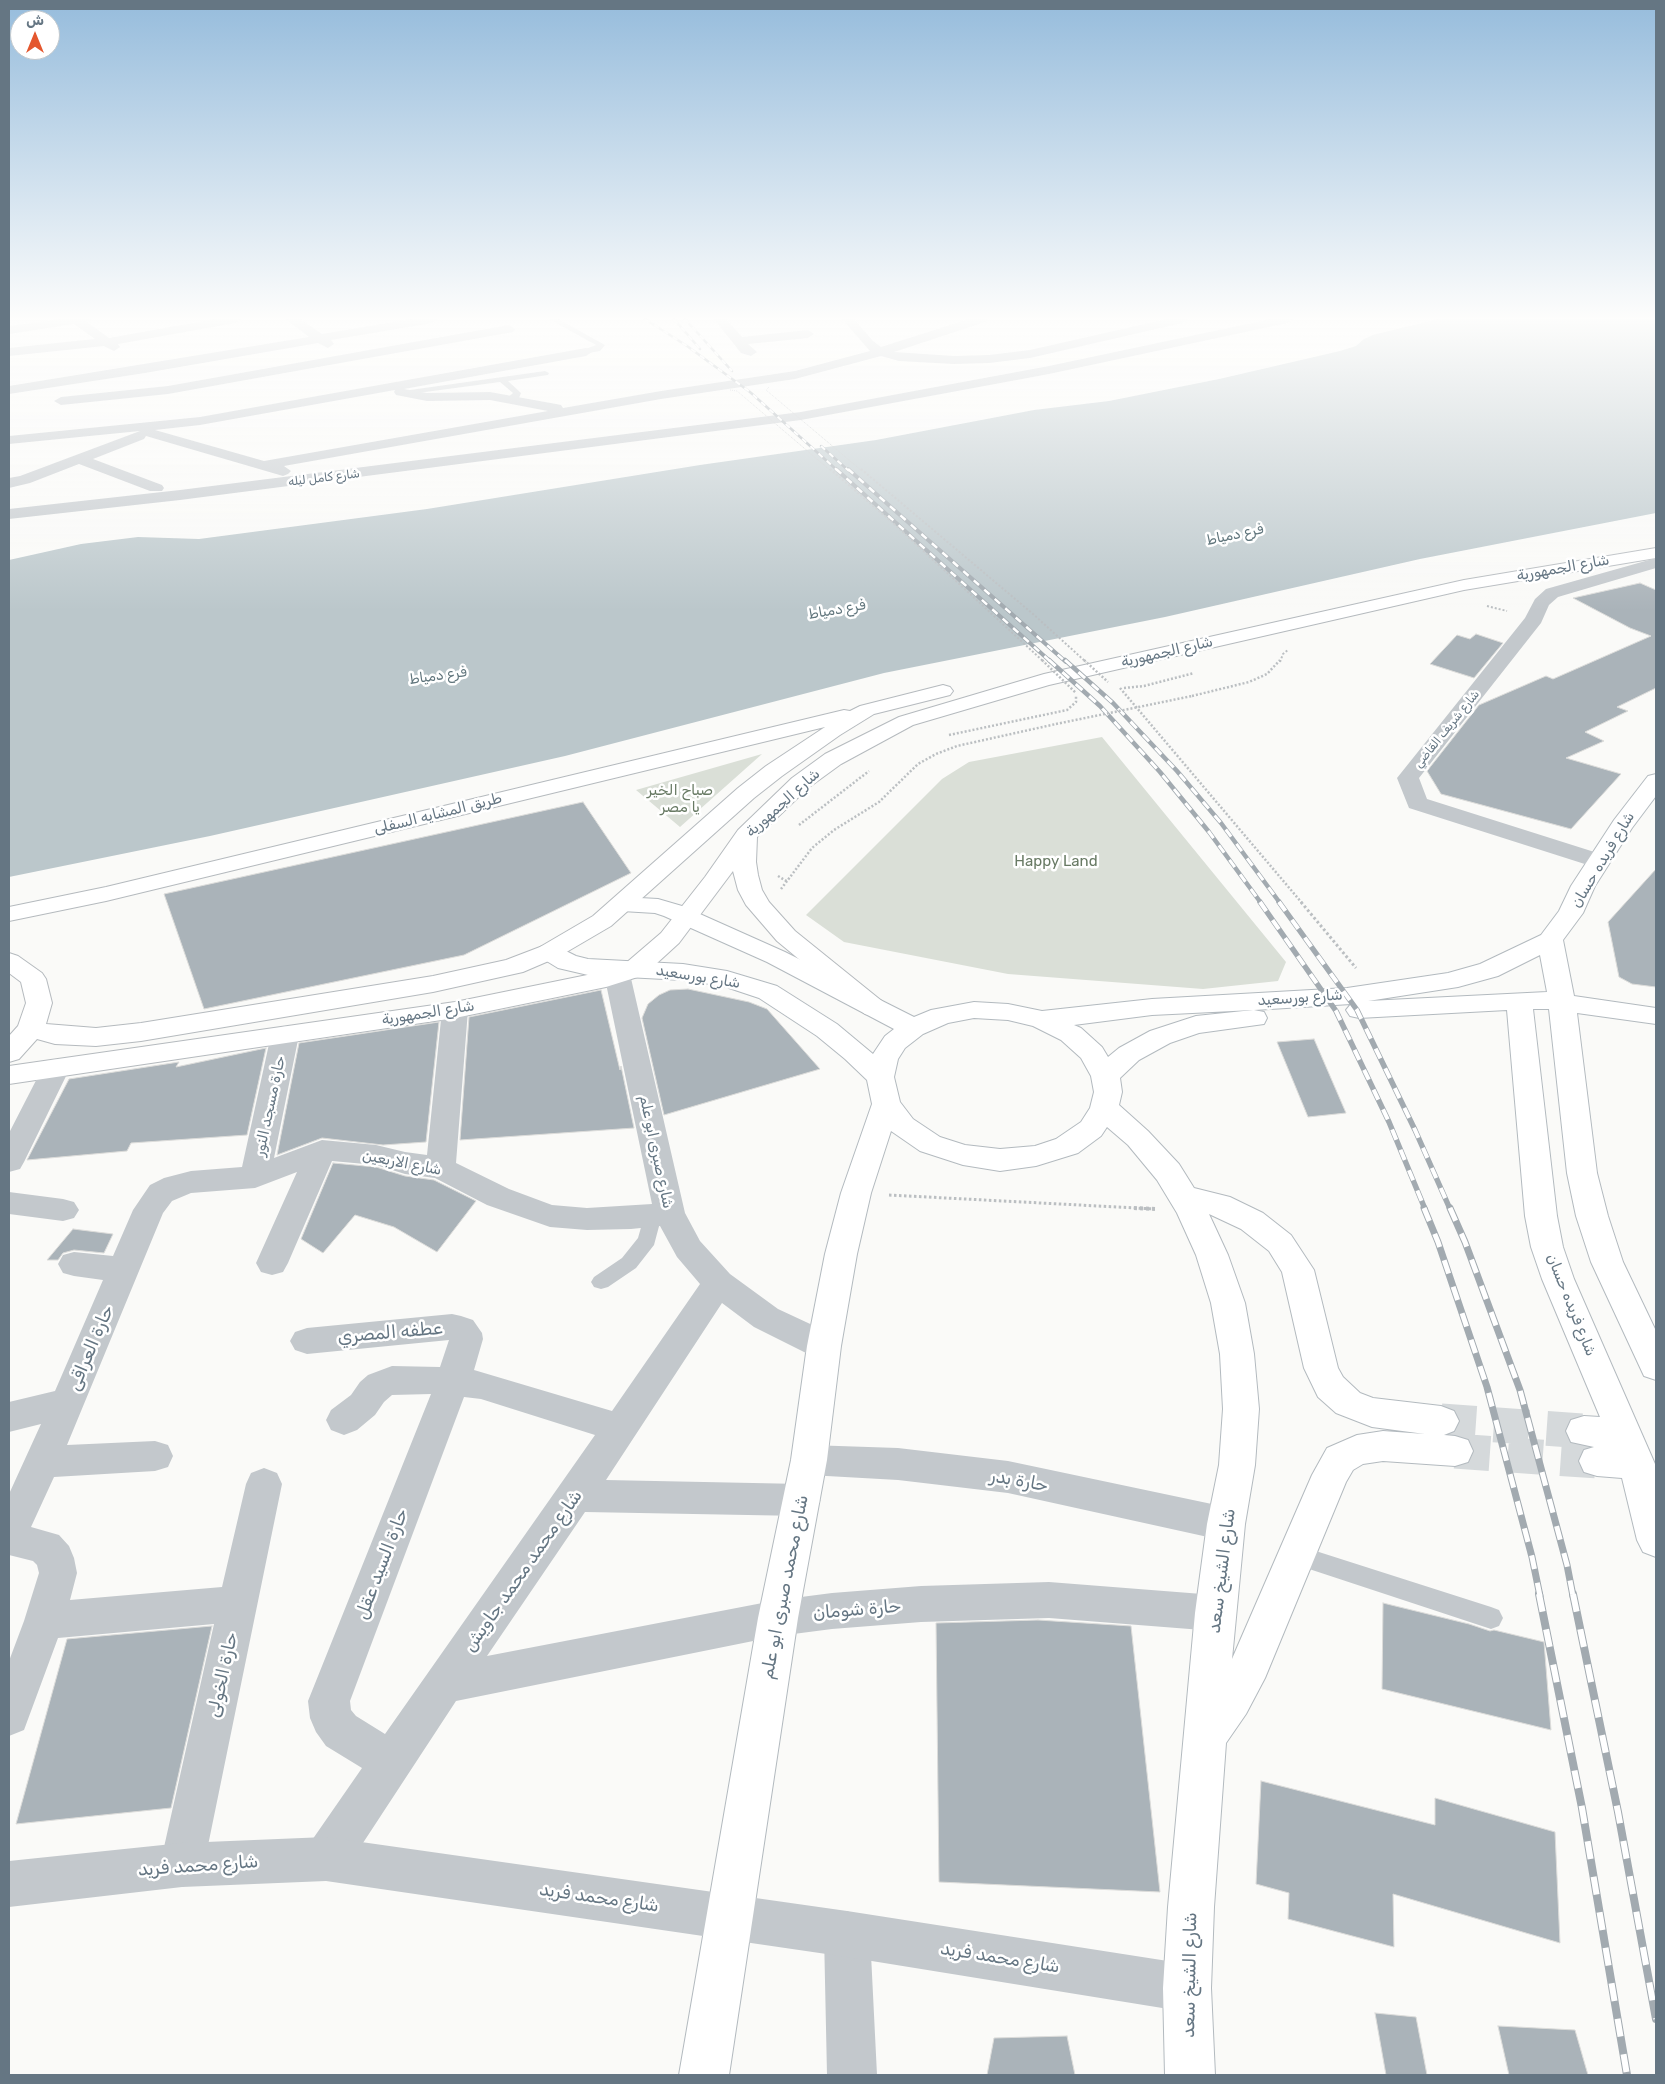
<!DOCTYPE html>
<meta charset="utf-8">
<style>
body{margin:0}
#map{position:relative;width:1665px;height:2084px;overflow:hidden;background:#fafaf8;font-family:Rubik,"Noto Sans Arabic",sans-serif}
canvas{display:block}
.frame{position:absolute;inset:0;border:10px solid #657683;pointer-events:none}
.north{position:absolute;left:10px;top:10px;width:50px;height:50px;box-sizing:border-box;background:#fff;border:1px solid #c1c8cd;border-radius:50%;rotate:0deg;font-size:14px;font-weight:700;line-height:20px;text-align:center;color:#657683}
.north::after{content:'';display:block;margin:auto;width:18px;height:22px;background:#e4572e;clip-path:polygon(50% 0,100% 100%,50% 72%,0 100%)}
</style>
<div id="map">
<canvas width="1665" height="2084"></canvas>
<div class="frame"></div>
<div class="north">ش</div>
</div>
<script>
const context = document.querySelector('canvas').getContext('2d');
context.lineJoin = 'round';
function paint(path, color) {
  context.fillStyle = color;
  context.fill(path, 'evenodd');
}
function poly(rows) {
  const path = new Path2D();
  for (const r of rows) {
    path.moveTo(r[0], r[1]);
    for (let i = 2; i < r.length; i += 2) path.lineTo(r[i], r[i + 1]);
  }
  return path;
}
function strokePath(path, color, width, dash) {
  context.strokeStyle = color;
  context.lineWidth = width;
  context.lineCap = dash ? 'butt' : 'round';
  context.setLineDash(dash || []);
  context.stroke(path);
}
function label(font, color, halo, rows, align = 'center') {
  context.font = font + ' Rubik,"Noto Sans Arabic",sans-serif';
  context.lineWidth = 5;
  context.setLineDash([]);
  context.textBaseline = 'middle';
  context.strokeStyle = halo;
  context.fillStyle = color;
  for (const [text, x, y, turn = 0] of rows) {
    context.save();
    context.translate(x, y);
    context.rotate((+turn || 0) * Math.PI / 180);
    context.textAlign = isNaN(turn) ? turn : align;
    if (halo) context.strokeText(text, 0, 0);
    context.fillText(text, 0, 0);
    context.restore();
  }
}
paint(poly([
 [1102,737,1286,962,1278,981,1203,989,1008,974,844,942,806,915,942,779,969,762],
 [762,754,680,827,636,790]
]), '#dadfd7');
paint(poly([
 [1438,319,1656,319,1656,513,1420,559,1165,617,884,673,565,756,210,836,9,877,9,560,81,544,138,537,199,539,427,509,700,465,876,440,1034,410,1109,401,1219,379,1340,351,1356,346,1364,339,1373,335]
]), '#bbc7cb');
const building = poly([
 [1640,583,1656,590,1656,688,1617,707,1628,711,1585,732,1604,741,1566,758,1621,774,1571,829,1441,794,1427,771,1479,705,1546,676,1553,679,1651,636,1630,628,1573,598,1640,583],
 [1476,634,1503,643,1474,678,1430,664,1457,635,1470,639,1476,634],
 [583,802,631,873,464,955,204,1009,164,894,583,802],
 [1656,869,1656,987,1632,984,1619,977,1608,922,1656,869],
 [688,989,749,1002,767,1009,820,1069,664,1115,642,1018,648,1004,659,995,670,990,688,989],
 [601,990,620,1070,621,1066,634,1128,460,1140,469,1017,601,990],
 [439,1022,426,1142,383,1145,322,1138,277,1155,299,1043,439,1022],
 [1314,1039,1346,1113,1308,1117,1277,1042,1314,1039],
 [266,1048,247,1135,131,1143,127,1151,27,1160,69,1079,179,1062,176,1067,266,1048],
 [333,1163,376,1167,405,1176,434,1180,476,1201,437,1252,394,1227,355,1215,323,1253,301,1239,333,1163],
 [73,1229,113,1234,104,1253,74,1250,63,1253,58,1260,47,1260,73,1229],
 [1383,1603,1469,1624,1490,1631,1494,1630,1544,1642,1551,1730,1382,1689,1383,1603],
 [1038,1620,1131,1626,1160,1892,939,1882,936,1623,1038,1620],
 [212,1626,171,1808,16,1824,67,1639,212,1626],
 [1261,1781,1435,1825,1435,1798,1555,1832,1560,1943,1393,1894,1394,1947,1288,1919,1289,1893,1256,1884,1261,1781],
 [1375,2013,1416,2017,1427,2075,1386,2075,1375,2013],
 [1498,2026,1575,2030,1588,2075,1509,2075,1498,2026],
 [1067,2036,1075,2075,987,2075,994,2038,1067,2036]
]);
paint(building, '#aab3b9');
strokePath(building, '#dcdcda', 1);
strokePath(poly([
 [1441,1421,1584,1431],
 [1455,1451,1597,1461]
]), '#d5d9db', 35, [35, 18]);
const secondary = poly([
 [1656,774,1656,796,1632,828,1595,886,1583,913,1563,940,1574,996,1656,1008,1656,1024,1577,1013,1597,1173,1608,1216,1623,1262,1656,1331,1656,1380,1644,1376,1591,1262,1576,1216,1567,1173,1549,1009,1533,1009,1557,1216,1563,1247,1574,1279,1655,1464,1656,1557,1643,1552,1637,1540,1622,1478,1597,1476,1584,1472,1579,1461,1584,1450,1594,1447,1571,1442,1566,1431,1571,1420,1584,1416,1600,1417,1542,1279,1531,1247,1525,1216,1507,1010,1359,1018,1350,1016,1346,1010,1351,1004,1254,1010,1264,1012,1267,1018,1264,1024,1199,1033,1170,1043,1139,1060,1120,1078,1122,1092,1119,1105,1148,1131,1179,1164,1194,1188,1230,1197,1263,1213,1291,1235,1314,1270,1338,1368,1343,1377,1360,1393,1373,1398,1441,1406,1454,1411,1459,1421,1454,1431,1444,1435,1455,1436,1468,1440,1473,1451,1468,1462,1455,1466,1383,1461,1363,1464,1353,1470,1346,1482,1265,1678,1246,1714,1226,1743,1214,1907,1211,1988,1215,2075,1165,2075,1163,1988,1168,1907,1195,1613,1207,1524,1219,1465,1223,1409,1220,1354,1211,1303,1196,1255,1177,1213,1157,1180,1128,1145,1107,1127,1101,1136,1078,1153,1036,1166,1000,1171,963,1165,920,1151,891,1131,871,1193,857,1254,841,1346,827,1460,798,1618,729,2075,679,2075,758,1618,791,1460,807,1346,825,1254,841,1193,872,1104,867,1080,845,1059,817,1036,759,998,723,986,683,980,588,975,558,968,540,957,536,952,540,947,549,944,558,947,576,956,588,959,683,964,727,971,777,986,837,1024,873,1054,885,1036,894,1029,767,962,664,916,655,913,622,911,613,909,610,904,613,899,622,897,658,899,682,906,785,952,914,1017,931,1010,974,1002,1008,1004,1042,1011,1152,999,1347,988,1448,973,1480,964,1541,935,1559,911,1571,886,1614,820,1648,776,1656,774],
 [1540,955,1547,992,1368,1001,1458,987,1498,976,1540,955],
 [1253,1010,1196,1016,1150,1031,1119,1048,1108,1057,1102,1047,1081,1028,1074,1025,1152,1015,1253,1010],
 [974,1018,1008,1020,1033,1026,1061,1040,1081,1058,1091,1076,1094,1092,1090,1108,1081,1122,1056,1139,1035,1146,1000,1149,965,1145,940,1137,913,1119,900,1102,894,1077,898,1059,905,1048,923,1034,948,1023,974,1018],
 [1209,1214,1241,1229,1269,1251,1282,1272,1304,1368,1318,1397,1336,1413,1372,1427,1425,1434,1383,1431,1357,1435,1327,1448,1312,1475,1232,1659,1245,1524,1255,1465,1259,1409,1254,1354,1245,1303,1228,1255,1209,1214]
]);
const primary = poly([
 [1656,548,1656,558,1464,590,1049,685,913,725,841,764,808,788,757,837,756,862,758,875,762,890,769,902,795,931,883,1002,887,1008,883,1014,874,1016,865,1014,777,941,746,905,738,890,733,871,679,943,644,975,606,987,455,1018,9,1084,9,1066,455,1002,592,974,626,963,661,933,705,877,738,830,792,778,825,754,899,717,1044,674,1464,580,1656,548],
 [943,685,950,687,953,691,950,695,874,714,840,735,782,776,754,798,611,926,558,957,523,972,433,992,141,1041,96,1046,55,1044,37,1039,19,1059,9,1062,9,1036,18,1026,26,1003,21,982,9,973,9,953,18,956,42,973,46,979,52,1003,46,1024,96,1028,141,1023,433,976,506,960,540,947,593,916,738,788,766,766,825,727,106,901,9,921,9,907,106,887,844,710,850,711,860,706,943,685]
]);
strokePath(secondary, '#b3babf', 2);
strokePath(primary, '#b5babe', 2);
strokePath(poly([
 [1487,606,1507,611],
 [1280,662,1283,654,1288,650]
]), '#bbbfc2', 2, [2, 2]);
strokePath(poly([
 [1120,688,1302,903],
 [1124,688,1144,686,1194,673],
 [1192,696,1249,682,1267,674,1280,660],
 [949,735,1067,710,1076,702,1076,696],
 [799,825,869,771],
 [778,876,788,882],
 [781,889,812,848,834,830,879,802,918,764,936,754,957,746,1056,724]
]), '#bbbfc2', 2.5, [2, 2]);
strokePath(poly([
 [1301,902,1356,968],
 [889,1195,1155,1209]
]), '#bbbfc2', 3, [2.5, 2.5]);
strokePath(poly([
 [1134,1208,1155,1209]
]), '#bbbfc2', 4, [3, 3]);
paint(poly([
 [549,319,558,319,605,345,600,351,583,354,583,350,596,345,549,319],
 [545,371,549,373,548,375,508,381,521,393,519,398,510,401,506,399,513,393,500,382,403,395,399,393,403,391,545,371],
 [653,1208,660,1210,662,1215,654,1245,636,1268,608,1287,601,1289,594,1287,591,1282,594,1277,622,1258,638,1238,646,1210,653,1208],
 [1297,1545,1491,1607,1499,1610,1503,1618,1499,1626,1491,1629,1297,1565,1289,1562,1286,1555,1289,1548,1297,1545]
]), '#c3c8cc');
paint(poly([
 [61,319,92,319,87,322,109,338,215,319,241,319,235,323,118,344,120,347,114,351,104,346,9,356,9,348,95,339,74,324,9,334,9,326,61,319],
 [286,319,300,319,322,334,412,319,438,319,432,323,331,340,334,344,328,348,318,343,145,373,9,394,9,386,309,337,286,319],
 [714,319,726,319,742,337,808,330,814,334,808,338,748,344,757,352,751,356,741,353,714,319],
 [842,319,854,319,873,341,881,347,969,319,987,319,985,322,894,352,954,356,989,355,1030,350,1167,319,1188,319,1182,323,1030,358,989,363,954,364,899,361,881,356,795,379,661,399,284,466,291,471,288,474,283,476,146,436,144,439,93,459,162,485,164,488,162,491,150,491,79,464,30,483,9,488,9,478,20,476,140,431,9,444,9,436,200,417,586,348,591,349,592,352,586,356,404,389,427,393,490,392,556,404,561,405,563,408,661,391,795,371,870,351,842,319],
 [395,390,394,392,396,395,427,401,490,400,548,411,264,461,155,430,200,425,395,390],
 [509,325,515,329,513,332,168,394,61,405,54,401,61,397,168,386,509,325],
 [1656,558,1656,568,1558,597,1549,605,1541,623,1419,778,1427,799,1607,856,1611,861,1607,866,1599,868,1591,866,1409,808,1397,778,1525,618,1535,599,1546,589,1656,558],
 [617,966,626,968,630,974,685,1213,700,1241,730,1274,778,1309,836,1336,841,1346,836,1356,824,1359,812,1356,754,1327,722,1303,606,1480,802,1484,815,1489,821,1500,815,1511,802,1516,585,1512,487,1656,778,1600,832,1593,921,1586,1049,1582,1215,1595,1229,1600,1235,1613,1229,1626,1215,1631,1049,1618,921,1622,832,1629,778,1636,456,1701,342,1875,326,1881,310,1875,304,1859,310,1843,362,1768,326,1746,316,1732,310,1718,308,1701,431,1394,392,1395,384,1402,375,1415,357,1430,344,1435,331,1430,326,1420,331,1410,351,1395,360,1382,368,1375,392,1366,440,1367,449,1340,307,1354,295,1350,290,1341,295,1332,307,1328,452,1314,461,1316,473,1320,482,1333,483,1339,474,1370,612,1411,700,1284,677,1257,660,1226,631,1229,587,1230,550,1227,487,1205,435,1178,405,1174,376,1165,332,1161,288,1263,283,1272,272,1275,261,1272,256,1263,297,1172,255,1188,191,1193,172,1201,163,1213,67,1445,155,1441,168,1445,173,1456,168,1467,155,1471,54,1477,31,1527,59,1535,69,1546,74,1558,77,1573,70,1600,222,1587,246,1484,251,1473,264,1468,277,1473,282,1484,204,1865,198,1881,182,1887,166,1881,160,1865,214,1624,58,1638,24,1730,9,1736,9,1661,24,1621,39,1573,37,1565,33,1561,9,1555,9,1494,41,1424,9,1432,9,1402,55,1391,103,1280,74,1276,63,1273,58,1264,63,1255,74,1252,113,1256,133,1210,150,1185,164,1178,191,1171,242,1167,271,1035,275,1029,285,1026,295,1029,299,1035,274,1158,322,1140,376,1145,405,1152,427,1155,442,1010,446,1004,455,1002,464,1004,468,1010,456,1163,509,1189,552,1205,587,1208,652,1204,604,974,608,968,617,966],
 [464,1397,481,1399,595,1435,385,1734,356,1716,351,1710,350,1701,464,1397],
 [56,1059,66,1061,70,1068,24,1162,20,1169,9,1172,9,1133,46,1061,56,1059],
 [9,1192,63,1199,74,1202,79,1210,74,1218,63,1221,9,1214,9,1192],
 [809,1445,898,1448,1008,1461,1226,1507,1239,1512,1245,1524,1239,1536,1226,1541,1008,1493,898,1480,809,1475,796,1471,791,1460,796,1449,809,1445],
 [847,1911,863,1918,870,1934,877,2075,827,2075,824,1934,831,1918,847,1911]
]), '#c3c8cc');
paint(poly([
 [1271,319,1293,319,1287,323,1049,374,801,420,180,500,9,519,9,509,180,490,801,412,1049,366,1271,319],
 [326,1837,847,1911,1187,1964,1204,1971,1211,1988,1204,2005,1187,2012,847,1957,326,1881,182,1887,9,1907,9,1861,182,1843,326,1837]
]), '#c3c8cc');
paint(secondary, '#fff');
paint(primary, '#fff');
const railFar5 = poly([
 [645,319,687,346,750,392,838,471],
 [674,319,700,349],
 [685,319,732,371],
 [821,446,849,471]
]);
const railFar4 = poly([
 [836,469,1051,662],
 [848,469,1066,662]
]);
const railFar3 = poly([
 [1049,660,1100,706,1160,772,1209,832,1261,903],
 [1065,660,1113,703,1177,771,1221,823,1280,903]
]);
const railFar2 = poly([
 [1260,902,1336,1011,1389,1122,1425,1209],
 [1279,902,1357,1010,1415,1130,1450,1209]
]);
const railFar1 = poly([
 [1424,1208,1438,1242,1487,1387,1532,1557,1540,1596],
 [1450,1208,1465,1242,1520,1390,1567,1565,1573,1596]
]);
const rail = poly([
 [1539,1594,1582,1808,1627,2075],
 [1573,1594,1618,1812,1656,2019]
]);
strokePath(railFar5, '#a2aab0', 2.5);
strokePath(railFar4, '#a2aab0', 4);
strokePath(railFar3, '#a2aab0', 4.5);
strokePath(railFar2, '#a2aab0', 5.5);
strokePath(railFar1, '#a2aab0', 7);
strokePath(rail, '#a2aab0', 8);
strokePath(railFar5, '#fff', 2, [5.5]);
strokePath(railFar4, '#fff', 2.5, [7]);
strokePath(railFar3, '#fff', 3, [9]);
strokePath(railFar2, '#fff', 4, [11]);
strokePath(railFar1, '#fff', 5, [14]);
strokePath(rail, '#fff', 6, [18]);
strokePath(poly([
 [769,387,766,390,862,471],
 [730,390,737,391,831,471]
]), '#bbbfc2', 1, [1, 1]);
strokePath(poly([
 [830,469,893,523,1044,662],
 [861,469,1033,614,1086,662]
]), '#bbbfc2', 2, [2, 2]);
strokePath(poly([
 [1042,660,1076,693],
 [1084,660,1108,682],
 [1056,724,1192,696]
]), '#bbbfc2', 2.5, [2, 2]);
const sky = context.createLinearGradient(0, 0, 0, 611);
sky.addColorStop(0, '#96bcdc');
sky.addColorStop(0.52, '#fdfdfc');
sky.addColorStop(1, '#fdfdfc00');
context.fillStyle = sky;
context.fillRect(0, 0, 1665, 611);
label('12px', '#657683', '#fff', [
 ["شارع كامل ليله",324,478,-7],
 ["شارع شريف القاضي",1447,729,-51]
]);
label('italic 14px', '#60757c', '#fff', [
 ["فرع دمياط",1235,535,-12],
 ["فرع دمياط",837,610,-10],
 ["فرع دمياط",438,676,-8]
]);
label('15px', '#657683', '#fff', [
 ["شارع الجمهورية",1563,568,-10],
 ["شارع الجمهورية",1167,652,-13],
 ["شارع الجمهورية",783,803,-42],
 ["طريق المشايه السفلى",438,814,-14],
 ["شارع فريده حسان",1603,860,-59],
 ["شارع بورسعيد",698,977,9],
 ["شارع بورسعيد",1300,998,-4],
 ["شارع الجمهورية",428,1013,-9],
 ["حارة مسجد النور",270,1106,-78],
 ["شارع صبرى ابو علم",656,1152,78],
 ["شارع الاربعين",402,1163,11],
 ["شارع فريده حسان",1571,1305,68]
]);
label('15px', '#687a64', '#fff', [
 ["صباح الخير",680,791],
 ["يا مصر",680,808],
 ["Happy Land",1056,862]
]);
label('18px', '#657683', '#fff', [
 ["عطفه المصري",390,1333,-5],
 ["حارة العراقى",91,1348,-67],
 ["حارة بدر",1019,1481,10],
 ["حارة السيد عقل",382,1564,-69],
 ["شارع محمد محمد جاويش",523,1571,-55],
 ["شارع الشيخ سعد",1222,1571,-83],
 ["شارع محمد صبرى ابو علم",785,1587,-79],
 ["حارة شومان",857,1610,-5],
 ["حارة الخولى",223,1675,-78],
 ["شارع محمد فريد",198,1866,-4],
 ["شارع محمد فريد",599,1898,8],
 ["شارع محمد فريد",1000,1958,9],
 ["شارع الشيخ سعد",1190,1975,-89]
]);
</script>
